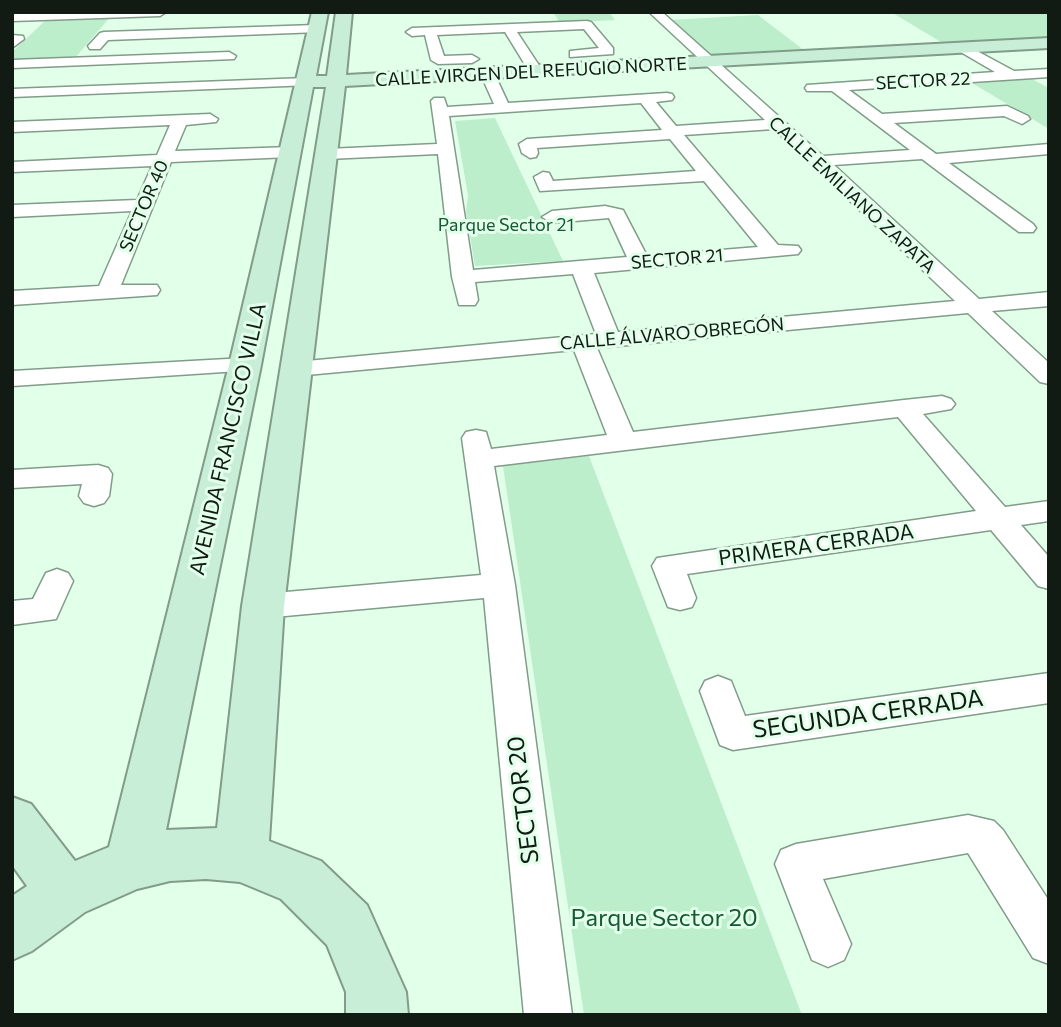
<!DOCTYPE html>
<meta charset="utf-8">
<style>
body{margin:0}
#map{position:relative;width:1061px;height:1027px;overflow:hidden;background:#e2ffea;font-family:Commissioner,sans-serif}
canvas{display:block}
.frame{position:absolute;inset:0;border:14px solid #111b14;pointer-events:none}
</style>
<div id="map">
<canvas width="1061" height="1027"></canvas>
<div class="frame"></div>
</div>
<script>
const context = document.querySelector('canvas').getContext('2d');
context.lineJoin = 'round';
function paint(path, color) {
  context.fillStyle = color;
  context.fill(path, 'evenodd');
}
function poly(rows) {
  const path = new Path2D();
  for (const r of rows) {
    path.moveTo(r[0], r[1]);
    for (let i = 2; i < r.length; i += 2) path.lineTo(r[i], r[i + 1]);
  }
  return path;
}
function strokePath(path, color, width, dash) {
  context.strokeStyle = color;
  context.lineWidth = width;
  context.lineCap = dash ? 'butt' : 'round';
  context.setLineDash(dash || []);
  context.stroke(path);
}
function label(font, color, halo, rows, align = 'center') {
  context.font = font + ' Commissioner,sans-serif';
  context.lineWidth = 6;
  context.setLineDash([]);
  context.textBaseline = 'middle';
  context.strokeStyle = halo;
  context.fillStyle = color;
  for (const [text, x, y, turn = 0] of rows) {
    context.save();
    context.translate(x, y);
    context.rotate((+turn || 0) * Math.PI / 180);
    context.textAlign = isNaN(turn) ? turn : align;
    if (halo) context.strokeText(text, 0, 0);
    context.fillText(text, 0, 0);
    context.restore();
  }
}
paint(poly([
 [553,12,609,12,615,20,560,23],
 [891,12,1049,12,1049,39,946,45],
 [758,15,809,54,712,59,670,20],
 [111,16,75,58,12,60,12,52,48,18],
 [1032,79,1049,88,1049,129,972,83],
 [495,118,563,261,475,266,466,212,468,195,455,121],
 [589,456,802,1015,584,1015,503,466]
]), '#bceecb');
const street = poly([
 [166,12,160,16,12,21,12,13,166,12],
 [649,12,662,12,823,156,910,150,832,91,807,91,805,88,807,85,995,72,959,51,957,48,964,44,1014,71,1049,69,1049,77,849,90,882,114,1007,106,1028,116,1030,119,1022,124,1004,116,894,123,936,154,1049,144,1049,154,949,163,1033,224,1036,228,1033,232,1019,232,922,159,834,165,979,299,1049,292,1049,306,992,311,1049,363,1049,384,1040,382,968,313,597,348,633,432,904,400,942,396,951,399,955,404,951,409,923,414,1005,507,1049,501,1049,521,1021,525,1049,557,1049,589,1038,586,991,530,687,574,696,598,692,607,680,610,668,607,652,566,657,558,976,511,898,417,494,466,515,585,572,1015,524,1015,484,598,263,618,251,615,246,606,251,597,263,594,481,575,462,438,466,432,476,430,486,432,491,449,607,435,574,350,296,376,287,374,284,369,287,364,296,362,596,334,573,274,475,282,478,300,475,305,459,305,452,277,438,154,327,159,319,154,327,149,437,144,431,101,434,98,444,98,447,107,494,104,481,75,488,71,495,75,508,103,667,93,672,94,674,97,672,100,656,102,676,126,765,120,649,12],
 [641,103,662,130,527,139,519,144,522,153,530,158,536,157,538,153,537,148,670,139,696,171,553,181,549,173,543,172,534,177,540,191,704,181,758,247,647,256,623,210,605,206,552,211,542,217,552,223,609,218,627,257,473,270,449,116,641,103],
 [774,129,955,301,618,332,594,273,798,254,801,250,798,246,778,245,684,135,774,129],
 [587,21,591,22,613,48,613,54,570,57,570,51,599,48,584,29,517,32,544,73,537,77,532,76,505,32,437,35,444,56,472,55,479,59,472,63,438,64,431,60,425,35,412,36,406,32,412,28,587,21],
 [316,25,322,29,320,32,108,40,100,49,90,49,88,46,100,33,104,32,316,25],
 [12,35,23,36,24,39,12,48,12,35],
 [229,52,236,56,234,59,12,68,12,60,229,52],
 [306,78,313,82,311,85,12,97,12,89,306,78],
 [210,114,218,119,216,122,186,125,175,151,291,147,299,152,291,157,171,162,121,285,157,285,160,290,157,295,12,305,12,291,99,286,132,211,12,217,12,205,137,200,152,166,12,172,12,162,157,155,170,125,12,132,12,122,210,114],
 [245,358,254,360,257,365,254,370,12,386,12,371,245,358],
 [98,465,108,468,112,474,109,496,104,503,94,506,84,503,79,496,82,484,12,488,12,470,98,465],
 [57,569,68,573,73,581,56,619,12,625,12,601,33,599,46,573,57,569],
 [1049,673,1049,703,733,750,720,745,700,691,705,681,718,676,731,681,745,716,1049,673],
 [968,815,994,821,1003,830,1049,901,1049,964,1033,958,968,853,823,879,851,944,844,960,828,967,812,960,775,864,781,850,796,844,968,815]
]);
const secondary = poly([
 [312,12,328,12,316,76,327,76,336,12,352,12,346,75,1049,38,1049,48,345,86,284,606,269,841,321,861,367,905,406,992,408,1015,346,1015,346,992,327,945,281,899,240,882,206,879,170,881,137,889,85,912,32,951,12,960,12,896,27,886,12,865,12,797,31,804,75,861,109,847,229,365,312,12],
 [313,87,326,87,242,606,217,828,166,830,261,365,313,87]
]);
strokePath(street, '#819c89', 3);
strokePath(secondary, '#819c89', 4);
paint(street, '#fff');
paint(secondary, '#c8eed8');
label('18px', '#111b14', '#e2ffea', [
 ["CALLE VIRGEN DEL REFUGIO NORTE",531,72,-3],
 ["SECTOR 22",923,81,-3],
 ["CALLE EMILIANO ZAPATA",852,195,43],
 ["SECTOR 40",144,206,-67],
 ["SECTOR 21",677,259,-5],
 ["CALLE ÁLVARO OBREGÓN",672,334,-5]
]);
label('18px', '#155833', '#e2ffea', [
 ["Parque Sector 21",506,225]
]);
label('21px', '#111b14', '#e2ffea', [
 ["AVENIDA FRANCISCO VILLA",228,439,-77],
 ["PRIMERA CERRADA",816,545,-8]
]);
label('24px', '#111b14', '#e2ffea', [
 ["SEGUNDA CERRADA",868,714,-8],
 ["SECTOR 20",523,800,-97]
]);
label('24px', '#155833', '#e2ffea', [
 ["Parque Sector 20",664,918]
]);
</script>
